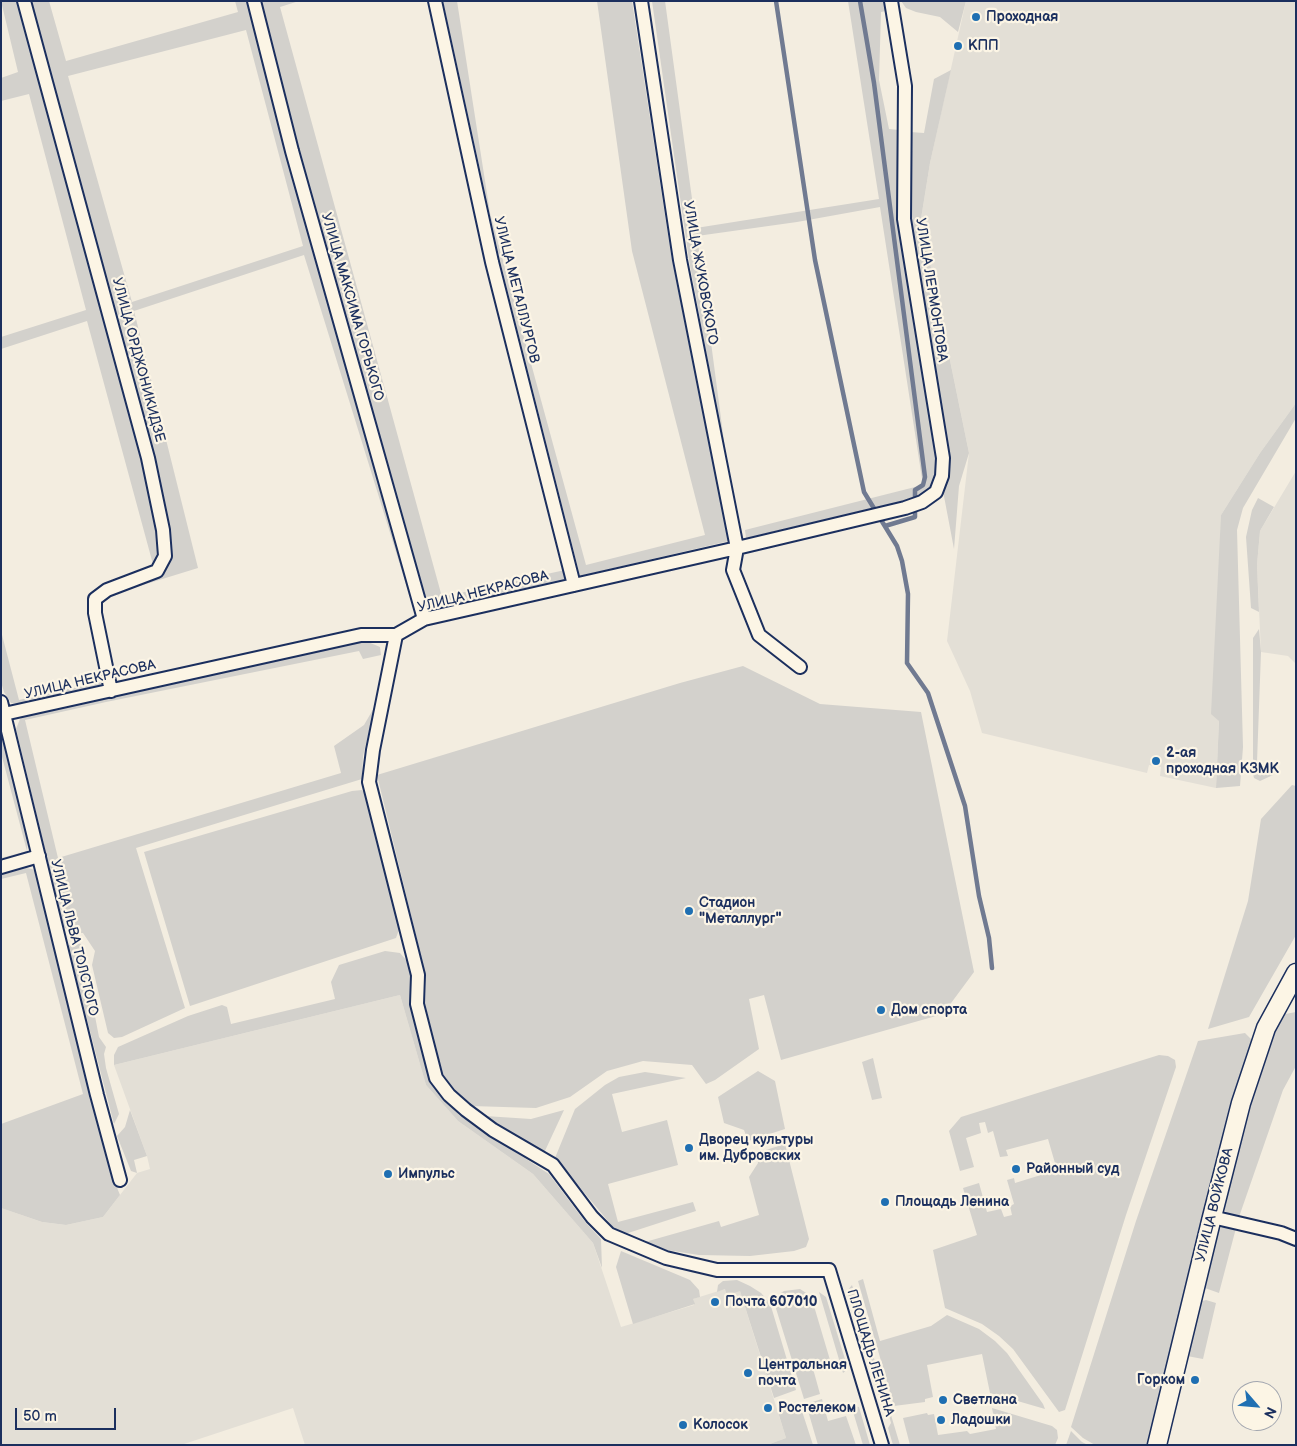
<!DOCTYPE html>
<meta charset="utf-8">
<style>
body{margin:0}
#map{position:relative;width:1297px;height:1446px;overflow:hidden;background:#f3ede0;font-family:"Balsamiq Sans",sans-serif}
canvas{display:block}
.frame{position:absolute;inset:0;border:2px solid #1b2f5e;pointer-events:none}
.north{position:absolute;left:1232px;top:1381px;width:50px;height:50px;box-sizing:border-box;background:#fcf5e5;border:1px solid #a2a6af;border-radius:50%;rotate:117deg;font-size:14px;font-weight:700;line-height:20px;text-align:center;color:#1b2f5e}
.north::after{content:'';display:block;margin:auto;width:18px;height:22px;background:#1f6fb2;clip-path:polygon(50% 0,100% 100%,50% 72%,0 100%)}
.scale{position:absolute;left:15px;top:1408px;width:101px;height:22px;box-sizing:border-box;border:2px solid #1b2f5e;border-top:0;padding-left:6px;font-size:15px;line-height:18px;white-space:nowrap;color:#1b2f5e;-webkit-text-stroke:4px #fcf5e5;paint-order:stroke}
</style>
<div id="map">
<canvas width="1297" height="1446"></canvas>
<div class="frame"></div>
<div class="north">N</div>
<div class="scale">50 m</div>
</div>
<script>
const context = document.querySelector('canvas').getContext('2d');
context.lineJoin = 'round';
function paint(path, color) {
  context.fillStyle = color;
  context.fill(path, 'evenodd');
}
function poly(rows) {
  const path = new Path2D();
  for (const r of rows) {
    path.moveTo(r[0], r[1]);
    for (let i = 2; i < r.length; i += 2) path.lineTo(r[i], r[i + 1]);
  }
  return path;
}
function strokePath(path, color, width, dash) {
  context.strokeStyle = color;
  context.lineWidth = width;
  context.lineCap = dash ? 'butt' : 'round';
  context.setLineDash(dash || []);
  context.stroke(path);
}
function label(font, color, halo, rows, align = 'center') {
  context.font = font + ' "Balsamiq Sans",sans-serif';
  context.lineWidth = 4.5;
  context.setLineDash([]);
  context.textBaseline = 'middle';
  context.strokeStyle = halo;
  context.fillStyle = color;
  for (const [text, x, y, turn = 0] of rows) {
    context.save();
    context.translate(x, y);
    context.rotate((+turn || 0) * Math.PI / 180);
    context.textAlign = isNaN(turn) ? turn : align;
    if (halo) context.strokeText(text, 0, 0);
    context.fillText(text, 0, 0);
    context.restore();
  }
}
paint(poly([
 [966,1,1296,1,1296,403,1260,453,1221,515,1219,720,1216,788,1160,776,1161,767,1149,765,1147,773,982,733,970,691,947,641,969,453,921,219,930,163],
 [1296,471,1296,664,1288,656,1261,652,1257,565,1260,531],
 [400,995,426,1085,458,1121,533,1174,593,1243,621,1327,694,1305,693,1299,725,1289,740,1291,786,1438,767,1445,305,1445,293,1408,181,1445,1,1445,1,1208,42,1222,66,1225,103,1217,137,1173,150,1169,147,1156,114,1065]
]), '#e3dfd6');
paint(poly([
 [1,1,19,1,141,455,158,528,161,553,154,568,87,321,1,349,1,337,86,310,29,94,1,101,1,78,18,72],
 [29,1,49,1,66,61,238,12,235,1,249,1,418,615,413,607,304,255,134,311,198,568,104,597,160,575,171,559,170,530,153,451],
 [246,30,303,246,132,302,68,76],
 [260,1,299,1,280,7,442,597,565,570,568,578,427,611,291,122],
 [443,1,457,1,490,213,586,565,705,535,632,251,597,1,632,1,671,254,729,541,580,576,501,265],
 [652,1,665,1,696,228,879,199,848,1,884,1,886,11,881,12,879,80,889,129,899,130,938,458,936,475,930,489,919,497,746,538,745,530,923,485,880,207,797,222,697,236,727,464,689,260],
 [901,1,966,1,958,32,940,17,916,12,906,8],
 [951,70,930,163,921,219,969,453,959,486,954,549,943,491,908,219,910,132,924,133,934,79],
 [1296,403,1296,418,1243,508,1237,530,1243,747,1240,786,1216,788,1219,721,1211,714,1221,515,1260,453],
 [1258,498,1274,507,1260,531,1257,565,1259,612,1251,608,1246,537,1252,510],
 [1259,629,1261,652,1257,762,1277,770,1273,775,1260,781,1254,778,1253,774,1253,638],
 [1,631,19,700,101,682,102,687,20,704,11,703,4,692,1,682],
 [351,642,368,642,380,647,381,655,363,659,359,651,106,702,25,720,58,858,341,773,334,746,364,725,375,706,363,756,362,779,136,848,185,1008,122,1037,114,1038,108,1033,92,965,95,951,83,933,71,933,63,926,16,729,20,719,25,715],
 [743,666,820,704,921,712,974,972,943,1014,781,1060,764,995,749,999,759,1049,715,1080,706,1084,692,1065,643,1061,607,1071,570,1097,536,1108,471,1106,454,1090,441,1072,425,1004,426,977,377,775,680,683],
 [1,728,28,838,27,851,22,856,1,862,1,858,27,851,1,753],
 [1292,785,1296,786,1296,935,1249,1017,1208,1029,1248,901,1261,819],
 [362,790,368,796,400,927,396,938,190,1006,144,852,352,791],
 [26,868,32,869,37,872,89,1092,111,1173,120,1195,103,1217,66,1225,42,1222,1,1208,1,1124,83,1094,26,873,1,879,1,875],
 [74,942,81,944,99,1037,106,1047,104,1054,106,1068,119,1114,114,1124,68,946],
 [385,951,400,953,407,961,411,979,411,1002,431,1083,459,1115,549,1174,586,1223,601,1239,602,1268,593,1243,533,1174,458,1121,426,1085,400,995,114,1065,114,1055,118,1047,188,1016,222,1005,227,1007,231,1024,335,999,331,982,339,965],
 [1296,1012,1296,1066,1283,1090,1239,1217,1228,1215,1221,1205,1247,1105,1280,1015],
 [1245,1033,1254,1042,1150,1445,1095,1445,1083,1438,1071,1427,1136,1221,1198,1041],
 [1159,1055,1168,1056,1175,1060,1176,1067,1126,1215,1065,1410,1059,1412,1013,1349,999,1336,982,1324,945,1308,933,1250,977,1235,963,1188,979,1183,987,1212,1001,1209,1004,1217,1012,1215,1010,1206,1014,1204,1007,1180,1014,1178,1015,1183,1057,1170,1048,1139,1006,1150,1008,1156,1000,1157,993,1131,988,1133,985,1122,979,1123,981,1133,966,1138,974,1167,960,1171,949,1131,961,1117],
 [873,1058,882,1098,872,1100,862,1062],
 [758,1071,775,1081,785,1129,748,1141,744,1130,724,1123,718,1097],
 [645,1072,686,1078,612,1094,622,1132,667,1120,678,1165,608,1184,618,1222,693,1202,696,1211,625,1234,613,1227,555,1158,575,1109,605,1085,619,1077],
 [130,1110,147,1156,134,1160,137,1173,131,1171,117,1136,125,1127],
 [564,1110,544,1153,485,1116,531,1119],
 [785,1144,809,1239,806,1247,794,1251,750,1256,699,1255,667,1250,645,1242,719,1221,721,1227,759,1215,749,1177,758,1163,756,1153],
 [1225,1226,1236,1228,1219,1293,1202,1287,1215,1231],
 [621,1251,690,1280,699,1290,700,1297,693,1299,695,1304,633,1324,616,1267],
 [863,1279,880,1341,931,1326,947,1315,979,1329,995,1341,1007,1353,1043,1404,1045,1409,990,1393,982,1354,927,1365,933,1397,925,1399,925,1402,894,1406,858,1281],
 [737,1280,750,1286,761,1293,770,1303,796,1390,774,1398,740,1291,727,1295,725,1289,717,1292,718,1285,723,1281],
 [852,1285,900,1445,893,1445,888,1428,891,1423,886,1405,881,1402,847,1291],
 [800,1289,811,1296,830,1360,812,1365,820,1394,804,1399,774,1302,779,1294,784,1291],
 [819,1292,826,1297,848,1369,843,1373],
 [1206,1300,1216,1303,1203,1359,1187,1356,1199,1302],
 [822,1399,828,1421,846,1416,856,1445,818,1445,806,1404],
 [800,1405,813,1445,767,1445,786,1438,778,1412],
 [851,1405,859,1407,870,1445,863,1445],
 [992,1408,1052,1426,1057,1430,1058,1438,1055,1445,910,1445,903,1418,927,1413,928,1415,934,1414,938,1435,967,1431,970,1434,996,1429],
 [1071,1431,1082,1442,1088,1445,1066,1445]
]), '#d3d1cc');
strokePath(poly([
 [776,1,815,260,864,492,897,546,902,561,908,594,907,663,928,693,965,806,979,896,989,938,992,968],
 [860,1,874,83,925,477,923,485,915,490,915,517,885,526]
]), '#707a91', 4.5);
const street = poly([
 [24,1,148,458,163,530,165,556,157,571,107,590,95,599,95,613,111,691],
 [254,1,292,151,424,619],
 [435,1,492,262,574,585],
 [641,1,680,260,737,548,733,570,759,635,800,667],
 [396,635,373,750,369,782,418,975,417,1004,436,1078,449,1095,466,1110,493,1130,553,1165,592,1217,609,1234,666,1258,717,1270,829,1270,882,1445],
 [1,702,97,1095,120,1180],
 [4,714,361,635,396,635,424,619,737,548,905,508,922,502,936,492,942,476,943,458,904,219,905,86,891,1],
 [1,867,39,856],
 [1212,1217,1281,1233,1296,1239]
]);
const secondary = poly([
 [1157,1445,1212,1217,1241,1103,1266,1028,1296,973]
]);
strokePath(street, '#1b2f5e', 16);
strokePath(secondary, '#1b2f5e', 21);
strokePath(street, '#fcf5e5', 12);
strokePath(secondary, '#fcf5e5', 18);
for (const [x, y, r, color] of [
 [976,17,5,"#1f6fb2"],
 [958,46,5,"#1f6fb2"],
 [1156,761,5,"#1f6fb2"],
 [689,911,5,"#1f6fb2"],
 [881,1010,5,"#1f6fb2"],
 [689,1148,5,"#1f6fb2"],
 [1016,1169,5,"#1f6fb2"],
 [388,1174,5,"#1f6fb2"],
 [885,1202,5,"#1f6fb2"],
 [715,1302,5,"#1f6fb2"],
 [748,1373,5,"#1f6fb2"],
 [1195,1380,5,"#1f6fb2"],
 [943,1400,5,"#1f6fb2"],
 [768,1408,5,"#1f6fb2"],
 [941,1420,5,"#1f6fb2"],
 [683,1425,5,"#1f6fb2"]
]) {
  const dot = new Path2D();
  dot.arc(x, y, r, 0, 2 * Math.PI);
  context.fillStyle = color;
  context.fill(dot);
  strokePath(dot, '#fcf5e5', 2);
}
label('bold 14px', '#1b2f5e', '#fcf5e5', [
 ["Проходная",986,17],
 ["КПП",968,46],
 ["2-ая",1166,753],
 ["проходная КЗМК",1166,769],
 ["Стадион",699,903],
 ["\"Металлург\"",699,919],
 ["Дом спорта",891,1010],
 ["Дворец культуры",699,1140],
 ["им. Дубровских",699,1156],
 ["Районный суд",1026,1169],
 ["Импульс",398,1174],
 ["Площадь Ленина",895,1202],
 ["Почта 607010",725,1302],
 ["Центральная",758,1365],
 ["почта",758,1381],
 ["Горком",1185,1380,"right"],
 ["Светлана",953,1400],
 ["Ростелеком",778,1408],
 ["Ладошки",951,1420],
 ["Колосок",693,1425]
], 'left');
label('14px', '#1b2f5e', '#fcf5e5', [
 ["УЛИЦА ЖУКОВСКОГО",700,273,80],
 ["УЛИЦА МЕТАЛЛУРГОВ",516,290,76],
 ["УЛИЦА ЛЕРМОНТОВА",931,290,81],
 ["УЛИЦА МАКСИМА ГОРЬКОГО",352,307,74],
 ["УЛИЦА ОРДЖОНИКИДЗЕ",138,360,75],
 ["УЛИЦА НЕКРАСОВА",483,592,-14],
 ["УЛИЦА НЕКРАСОВА",90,680,-13],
 ["УЛИЦА ЛЬВА ТОЛСТОГО",74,938,76],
 ["УЛИЦА ВОЙКОВА",1215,1205,-76],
 ["ПЛОЩАДЬ ЛЕНИНА",870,1353,73]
]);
</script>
